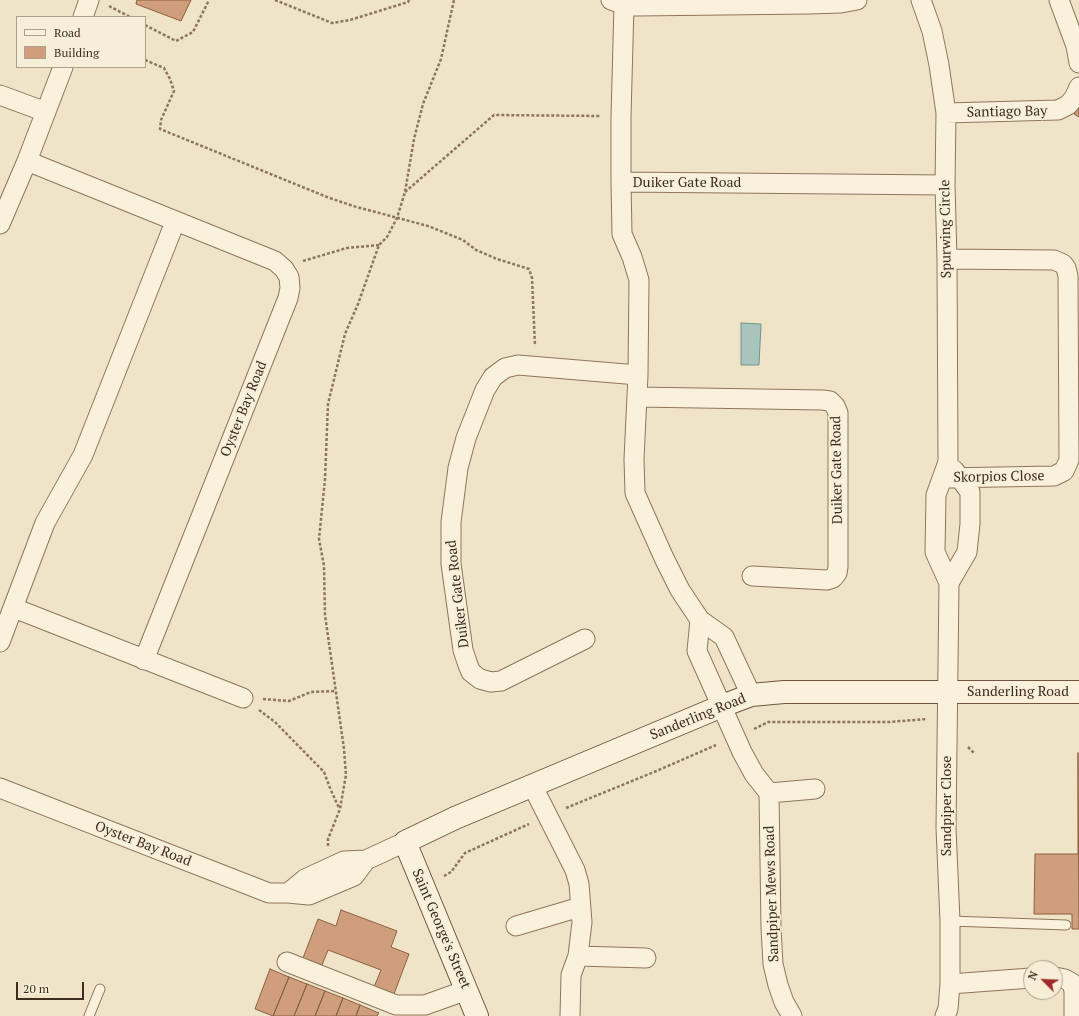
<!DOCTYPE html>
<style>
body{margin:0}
#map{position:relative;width:1079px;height:1016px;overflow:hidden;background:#f0e4c8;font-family:"PT Serif",serif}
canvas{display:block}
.legend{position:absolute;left:16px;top:16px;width:130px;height:52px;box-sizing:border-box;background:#f7eed8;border:1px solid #ada18e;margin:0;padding:5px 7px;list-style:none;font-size:12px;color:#3d2e20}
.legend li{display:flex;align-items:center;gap:8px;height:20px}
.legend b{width:20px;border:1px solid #ada18e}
.north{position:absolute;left:1023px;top:960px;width:40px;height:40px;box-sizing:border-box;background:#f7eed8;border:1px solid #ada18e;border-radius:50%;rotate:294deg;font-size:11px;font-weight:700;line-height:16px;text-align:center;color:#3d2e20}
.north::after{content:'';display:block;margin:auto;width:14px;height:18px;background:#9e2a2b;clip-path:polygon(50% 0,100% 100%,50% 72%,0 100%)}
.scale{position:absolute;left:16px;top:982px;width:68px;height:18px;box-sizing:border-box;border:2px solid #3d2e20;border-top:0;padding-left:5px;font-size:12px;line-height:14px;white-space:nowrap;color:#3d2e20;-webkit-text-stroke:3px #f7eed8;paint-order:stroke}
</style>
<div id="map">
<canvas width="1079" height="1016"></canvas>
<ul class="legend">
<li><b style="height:5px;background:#faf1dc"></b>Road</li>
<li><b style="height:11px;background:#cf9f7d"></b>Building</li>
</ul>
<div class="north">N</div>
<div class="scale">20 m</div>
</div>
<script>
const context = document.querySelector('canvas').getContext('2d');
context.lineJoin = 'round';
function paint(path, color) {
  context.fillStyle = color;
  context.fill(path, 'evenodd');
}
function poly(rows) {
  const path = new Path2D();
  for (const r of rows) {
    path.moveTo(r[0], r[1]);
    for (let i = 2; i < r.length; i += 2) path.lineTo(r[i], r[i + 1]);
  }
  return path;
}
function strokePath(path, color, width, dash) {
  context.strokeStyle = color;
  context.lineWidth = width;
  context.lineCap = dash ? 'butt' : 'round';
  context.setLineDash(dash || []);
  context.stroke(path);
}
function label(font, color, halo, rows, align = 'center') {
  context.font = font + ' "PT Serif",serif';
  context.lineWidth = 3.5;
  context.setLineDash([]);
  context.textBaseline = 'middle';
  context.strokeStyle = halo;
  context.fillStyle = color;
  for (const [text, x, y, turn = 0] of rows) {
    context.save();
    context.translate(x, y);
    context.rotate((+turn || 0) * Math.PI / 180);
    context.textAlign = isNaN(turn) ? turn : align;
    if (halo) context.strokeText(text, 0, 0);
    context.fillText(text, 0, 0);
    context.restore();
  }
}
const water = poly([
 [741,323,761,324,759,365,741,365,741,323]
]);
paint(water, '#a9c4bc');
strokePath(water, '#6f938a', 1);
const building = poly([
 [137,0,191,0,181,21,136,4,137,0],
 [1079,106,1079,117,1074,114,1079,106],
 [1078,753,1079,929,1072,929,1072,914,1034,914,1035,854,1078,854,1078,753],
 [341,910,397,931,391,947,409,954,394,994,374,987,381,970,328,950,322,965,303,958,318,919,336,926,341,910],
 [270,969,289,977,273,1016,255,1009,270,969],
 [289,977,307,984,294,1016,273,1016,289,977],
 [307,984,325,991,315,1016,294,1016,307,984],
 [325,991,343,998,336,1016,315,1016,325,991],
 [343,998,360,1005,356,1016,336,1016,343,998],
 [360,1005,379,1013,377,1016,356,1016,360,1005]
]);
paint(building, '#cf9f7d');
strokePath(building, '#8d5f41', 1);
const lane = poly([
 [950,921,1066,925],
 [89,1016,100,989]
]);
const street = poly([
 [611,0,624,5,637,6,809,4,841,3,857,0],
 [921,0,932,31,939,65,946,113,945,185,947,259,948,462,936,495,935,552,949,583,946,828,950,921,950,984,948,1009,945,1016],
 [1059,0,1076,46,1079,63],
 [83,17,89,0],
 [0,95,46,112],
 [946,113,1058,110,1068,105,1074,98,1079,87],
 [27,161,275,261,284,269,289,277,290,288,288,298,144,660],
 [621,182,621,117,624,5],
 [0,224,27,161,63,67],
 [637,397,822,400,830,401,835,406,838,413,838,567,837,573,833,578,827,580,752,576],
 [943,478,1054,476,1064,471,1069,460,1068,276,1066,268,1063,264,1054,260,947,259],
 [949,583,967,552,970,524,970,492,954,470],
 [14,608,243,698],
 [700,620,697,651,742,752,754,774,769,793,771,928,773,964,778,985,784,1002,792,1016],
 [585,639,501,681,491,682,480,679,471,672,468,665,463,650,451,564,451,522,458,468,466,438,485,390,493,377,505,368,518,365,638,375],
 [0,642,45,523,83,455,175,222],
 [751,695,724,637,700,620,680,590,664,558,635,493,634,459,638,375,639,280,632,257,622,234,621,182,945,185],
 [532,785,575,870,579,884,582,922,578,956,571,975,570,1016],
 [0,788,269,893,288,893,309,895,354,876,366,860],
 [769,793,815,789],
 [288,893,305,879,344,861,366,860,405,842],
 [516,926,580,907],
 [578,956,646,958],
 [287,962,396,1005,425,1005,467,990],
 [1055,977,1065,979,1072,983,1074,991,1074,1016],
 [950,984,1031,978]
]);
const secondary = poly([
 [477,1016,405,842,455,818,722,706,751,695,784,692,1079,692]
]);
strokePath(lane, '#8d765c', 11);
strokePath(street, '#8d765c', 21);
strokePath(secondary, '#6f573f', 24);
strokePath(poly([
 [275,0,332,23,350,20,408,2,409,0],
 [109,6,130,17],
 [145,25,176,41,193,32,209,0],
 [145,60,164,68,170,79,174,91,161,120,160,129,327,197,353,206,428,226,463,240,476,250,497,259,529,269,532,278,535,346],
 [405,192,494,115,600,116],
 [303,261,347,248,379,245],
 [263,699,289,701,311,692,336,691],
 [259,710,275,722,324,772,330,788,339,808],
 [754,729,768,722,889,722,927,719],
 [968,747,974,753],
 [566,808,654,772,716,745],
 [328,846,328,839,340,809,346,775,344,749,325,615,324,566,319,539,325,479,328,404,345,334,358,304,379,245,387,237,397,218,405,192,414,139,423,104,441,59,454,0],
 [444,876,451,872,465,853,529,824]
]), '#8d765c', 2.5, [3, 2]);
strokePath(lane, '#faf1dc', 9);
strokePath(street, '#faf1dc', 19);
strokePath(secondary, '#faf1dc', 22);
label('14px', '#3d2e20', '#f7eed8', [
 ["Santiago Bay",1007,112,-1],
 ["Duiker Gate Road",687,183],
 ["Spurwing Circle",946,229,-91],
 ["Oyster Bay Road",244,409,-68],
 ["Duiker Gate Road",837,470,-91],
 ["Skorpios Close",999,477,-1],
 ["Duiker Gate Road",458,594,-97],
 ["Sanderling Road",1018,692],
 ["Sanderling Road",698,717,-22],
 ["Sandpiper Close",947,806,-90],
 ["Oyster Bay Road",143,844,21],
 ["Sandpiper Mews Road",772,894,-92],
 ["Saint George's Street",441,929,67]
]);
</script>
